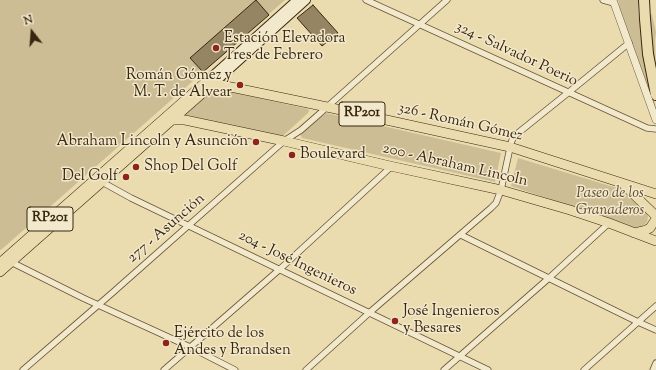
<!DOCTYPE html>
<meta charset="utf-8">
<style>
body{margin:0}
#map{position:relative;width:656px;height:370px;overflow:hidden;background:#ebdcaf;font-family:"Sorts Mill Goudy",serif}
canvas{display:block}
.north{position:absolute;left:12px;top:12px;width:40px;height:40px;-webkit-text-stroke:3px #f2e8cb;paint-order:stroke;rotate:343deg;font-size:11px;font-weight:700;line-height:16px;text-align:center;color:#382610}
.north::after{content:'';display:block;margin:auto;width:14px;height:18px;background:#382610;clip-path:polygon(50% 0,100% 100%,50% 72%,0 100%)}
</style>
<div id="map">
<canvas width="656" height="370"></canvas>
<div class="north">N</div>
</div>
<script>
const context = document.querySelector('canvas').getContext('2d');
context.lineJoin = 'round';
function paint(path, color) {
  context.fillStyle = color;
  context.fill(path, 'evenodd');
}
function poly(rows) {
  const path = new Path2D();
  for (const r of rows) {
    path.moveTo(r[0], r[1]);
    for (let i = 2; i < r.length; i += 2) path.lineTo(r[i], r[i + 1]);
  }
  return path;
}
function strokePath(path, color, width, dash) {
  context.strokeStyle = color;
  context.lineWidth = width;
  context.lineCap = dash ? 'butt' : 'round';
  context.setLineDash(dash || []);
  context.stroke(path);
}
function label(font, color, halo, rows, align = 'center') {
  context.font = font + ' "Sorts Mill Goudy",serif';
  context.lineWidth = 3;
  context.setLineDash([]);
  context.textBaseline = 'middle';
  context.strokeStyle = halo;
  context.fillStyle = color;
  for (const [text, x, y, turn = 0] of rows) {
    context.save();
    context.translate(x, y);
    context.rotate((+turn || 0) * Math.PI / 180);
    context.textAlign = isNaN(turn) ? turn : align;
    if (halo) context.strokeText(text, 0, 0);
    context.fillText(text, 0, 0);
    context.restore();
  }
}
paint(poly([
 [0,0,285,0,2,249,0,250],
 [618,0,638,0,638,11,643,49,656,109,622,17],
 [651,14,652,15,656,32,655,40,656,79,652,60,649,16],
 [214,88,308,109,309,111,308,113,285,134,281,136,185,115],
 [326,113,501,153,495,182,302,138,300,134],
 [518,158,620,189,645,211,648,216,647,222,643,226,638,229,511,186]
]), '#cdbd94');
const building = poly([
 [256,0,269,15,203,72,190,58,256,0],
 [313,5,338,33,322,46,297,18,313,5]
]);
paint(building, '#958563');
strokePath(building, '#382610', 1);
const minor = poly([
 [366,0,647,128,656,129],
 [603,0,614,3],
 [100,180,102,182,131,198,488,370],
 [461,235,638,322,656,330],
 [11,262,83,298,190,347,235,370],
 [23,370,111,294,284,141,301,130,317,116,327,107,447,0],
 [164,370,280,269,392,166],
 [306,370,369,313,491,208,496,203,501,190,511,143,513,138,518,133,569,92,629,43],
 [444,370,549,278,609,223],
 [584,370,656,306],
 [653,370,656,363]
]);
const tertiary = poly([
 [613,0,614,3,656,120]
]);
const secondary = poly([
 [209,79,297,0],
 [214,83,306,0]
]);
const primary = poly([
 [172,120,185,120,284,141,390,166,501,190,570,210,609,223,656,241],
 [624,185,656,216],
 [634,233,646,230,650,228,656,219],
 [0,263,209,79,214,83,221,85,327,107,510,147,656,194],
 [0,272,214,83]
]);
const motorway = poly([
 [644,0,645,19,648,54,656,95]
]);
strokePath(minor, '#655438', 7);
strokePath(tertiary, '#655438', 8);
strokePath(secondary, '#382610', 10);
strokePath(primary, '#382610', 10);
strokePath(motorway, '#382610', 12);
strokePath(minor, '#f2e8cb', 5.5);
strokePath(tertiary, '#f2e8cb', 7);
strokePath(secondary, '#f2e8cb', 8);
strokePath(primary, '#ebdcaf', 9);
strokePath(motorway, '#ebdcaf', 10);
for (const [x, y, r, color] of [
 [216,48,4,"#8f2418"],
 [240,85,4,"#8f2418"],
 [256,142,4,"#8f2418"],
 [292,155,4,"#8f2418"],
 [136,167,4,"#8f2418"],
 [126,177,4,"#8f2418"],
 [395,321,4,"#8f2418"],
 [166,343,4,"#8f2418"]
]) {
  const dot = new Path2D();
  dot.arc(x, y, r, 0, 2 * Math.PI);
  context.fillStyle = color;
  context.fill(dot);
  strokePath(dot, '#f2e8cb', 1.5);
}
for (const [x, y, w] of [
 [362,114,46],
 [50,219,46]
]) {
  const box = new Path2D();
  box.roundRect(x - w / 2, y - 12, w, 24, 3);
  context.fillStyle = '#f2e8cb';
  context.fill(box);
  strokePath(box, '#382610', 1);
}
label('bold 14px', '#382610', null, [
 ["RP201",362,114],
 ["RP201",50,219]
]);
label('15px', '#382610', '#f2e8cb', [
 ["Estación Elevadora",224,39],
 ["Tres de Febrero",224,56],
 ["Román Gómez y",232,76,"right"],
 ["M. T. de Alvear",232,93,"right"],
 ["Abraham Lincoln y Asunción",248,142,"right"],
 ["Boulevard",300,155],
 ["Shop Del Golf",144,167],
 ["Del Golf",118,177,"right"],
 ["José Ingenieros",403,312],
 ["y Besares",403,329],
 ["Ejército de los",174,334],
 ["Andes y Brandsen",174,351]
], 'left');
label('15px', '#382610', '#f2e8cb', [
 ["324 - Salvador Poerio",516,55,25],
 ["326 - Román Gómez",460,123,13],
 ["200 - Abraham Lincoln",455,166,13],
 ["277 - Asunción",167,229,-41],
 ["204 - José Ingenieros",297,264,26]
]);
label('italic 15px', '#5d4c31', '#f2e8cb', [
 ["Paseo de los",610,194],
 ["Granaderos",610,211]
]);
</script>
